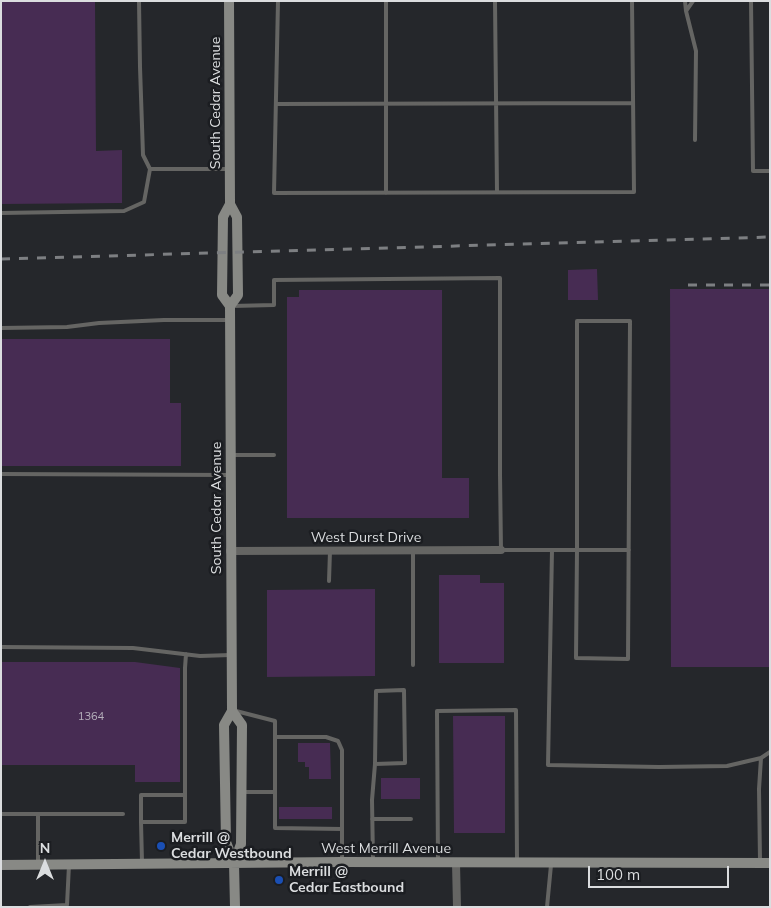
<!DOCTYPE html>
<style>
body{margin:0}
#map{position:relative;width:771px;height:908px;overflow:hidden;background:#25272b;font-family:Mulish,sans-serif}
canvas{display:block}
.frame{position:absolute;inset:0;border:2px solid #dbdddf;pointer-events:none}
.north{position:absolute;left:20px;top:838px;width:50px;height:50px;-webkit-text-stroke:4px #1b1d21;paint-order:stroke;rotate:0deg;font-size:14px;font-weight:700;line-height:20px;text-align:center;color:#dbdddf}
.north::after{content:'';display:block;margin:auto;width:18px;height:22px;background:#dbdddf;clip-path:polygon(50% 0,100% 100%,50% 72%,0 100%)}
.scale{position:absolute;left:588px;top:866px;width:141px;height:22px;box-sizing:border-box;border:2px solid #dbdddf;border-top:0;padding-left:6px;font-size:15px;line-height:18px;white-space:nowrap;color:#dbdddf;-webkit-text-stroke:4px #1b1d21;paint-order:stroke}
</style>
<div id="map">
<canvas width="771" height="908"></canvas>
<div class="frame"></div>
<div class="north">N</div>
<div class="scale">100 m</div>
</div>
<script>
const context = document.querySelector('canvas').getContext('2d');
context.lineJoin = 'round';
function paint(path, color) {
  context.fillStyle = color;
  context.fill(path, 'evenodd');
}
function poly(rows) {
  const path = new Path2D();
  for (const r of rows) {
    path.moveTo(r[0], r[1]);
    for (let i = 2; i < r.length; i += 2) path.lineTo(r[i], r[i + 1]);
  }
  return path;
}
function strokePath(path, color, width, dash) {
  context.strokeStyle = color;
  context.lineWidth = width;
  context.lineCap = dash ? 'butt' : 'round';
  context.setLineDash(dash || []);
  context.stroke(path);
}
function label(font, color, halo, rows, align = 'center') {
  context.font = font + ' Mulish,sans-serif';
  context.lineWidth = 5;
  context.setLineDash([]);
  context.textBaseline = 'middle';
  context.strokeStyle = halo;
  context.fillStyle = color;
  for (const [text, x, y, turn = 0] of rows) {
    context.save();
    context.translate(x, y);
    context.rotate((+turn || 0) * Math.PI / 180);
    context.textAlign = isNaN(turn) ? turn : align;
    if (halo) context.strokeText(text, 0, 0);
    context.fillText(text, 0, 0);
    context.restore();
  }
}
paint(poly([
 [1,1,95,1,96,151,122,150,122,203,1,204],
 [597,269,598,300,568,300,568,270],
 [670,289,770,289,770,667,671,667],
 [299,290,442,290,442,478,469,478,469,518,287,518,287,297,299,297],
 [1,339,170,339,170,403,181,403,181,466,1,466],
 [439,575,480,575,480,583,504,583,504,663,439,663],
 [375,589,375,676,267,677,267,590],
 [1,662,135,662,180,668,180,782,135,782,135,765,1,765],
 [453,716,505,716,505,833,454,833],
 [298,743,330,743,331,779,309,779,309,767,305,767,305,762,298,762],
 [381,778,420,778,420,799,381,799],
 [279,807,332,807,332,819,279,819]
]), '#472c53');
strokePath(poly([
 [278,1,274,193,634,192,632,1],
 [495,1,497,192],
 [685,1,686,11,696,51,695,140],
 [751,1,753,171,770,171],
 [686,11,693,1],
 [276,104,633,103],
 [150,169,230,169],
 [386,193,386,1],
 [1,213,124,211,144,202,150,169,143,155,140,67,139,1],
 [232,306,274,305,274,280,500,278,500,474,501,550,577,550,577,321,630,321,628,659,576,658,577,550,629,550],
 [1,328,67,327,99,323,164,320,229,320],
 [231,455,274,455],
 [1,474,230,475],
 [552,550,548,765,659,767,727,766,761,758,770,752],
 [329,581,330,551],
 [1,647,133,648,200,656,231,655],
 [413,665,413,551],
 [236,711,275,721,275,792,244,792],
 [276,737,326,737,338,741,342,750,342,860],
 [275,792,275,828,342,829],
 [1,814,123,814],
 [38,814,38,864],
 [372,819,411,819],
 [141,822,141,795,185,795],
 [373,860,372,800,375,764,376,691,404,690,405,763,375,764],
 [760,861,759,789,761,758],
 [142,862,141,822,185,822,185,668,186,654],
 [438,862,437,711,516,710,517,860],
 [30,907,67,905,69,865],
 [547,907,551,865]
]), '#656563', 4);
strokePath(poly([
 [230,551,501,550],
 [456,863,457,907]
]), '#656563', 8);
strokePath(poly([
 [229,1,230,204,223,217,222,295,230,306,232,711,224,725,226,842,234,863,235,907],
 [230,306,238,295,237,217,230,204],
 [232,711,242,725,241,844,234,863],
 [1,865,342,862,770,863]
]), '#888985', 10);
strokePath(poly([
 [1,259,770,237],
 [688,285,770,285]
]), '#7d7f82', 3, [9, 9]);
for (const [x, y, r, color] of [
 [161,846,5,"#1a4fb4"],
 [279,880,5,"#1a4fb4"]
]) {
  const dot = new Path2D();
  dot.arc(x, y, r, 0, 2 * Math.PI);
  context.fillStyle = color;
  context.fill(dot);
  strokePath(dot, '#1b1d21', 2);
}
label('11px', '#b6b1bc', null, [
 ["1364",91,717]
]);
label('14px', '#dbdddf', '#1b1d21', [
 ["South Cedar Avenue",216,103,-90],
 ["South Cedar Avenue",217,508,-90],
 ["West Durst Drive",366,538],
 ["West Merrill Avenue",386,849]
]);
label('bold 14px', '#dbdddf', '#1b1d21', [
 ["Merrill @",171,838],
 ["Cedar Westbound",171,854],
 ["Merrill @",289,872],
 ["Cedar Eastbound",289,888]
], 'left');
</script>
